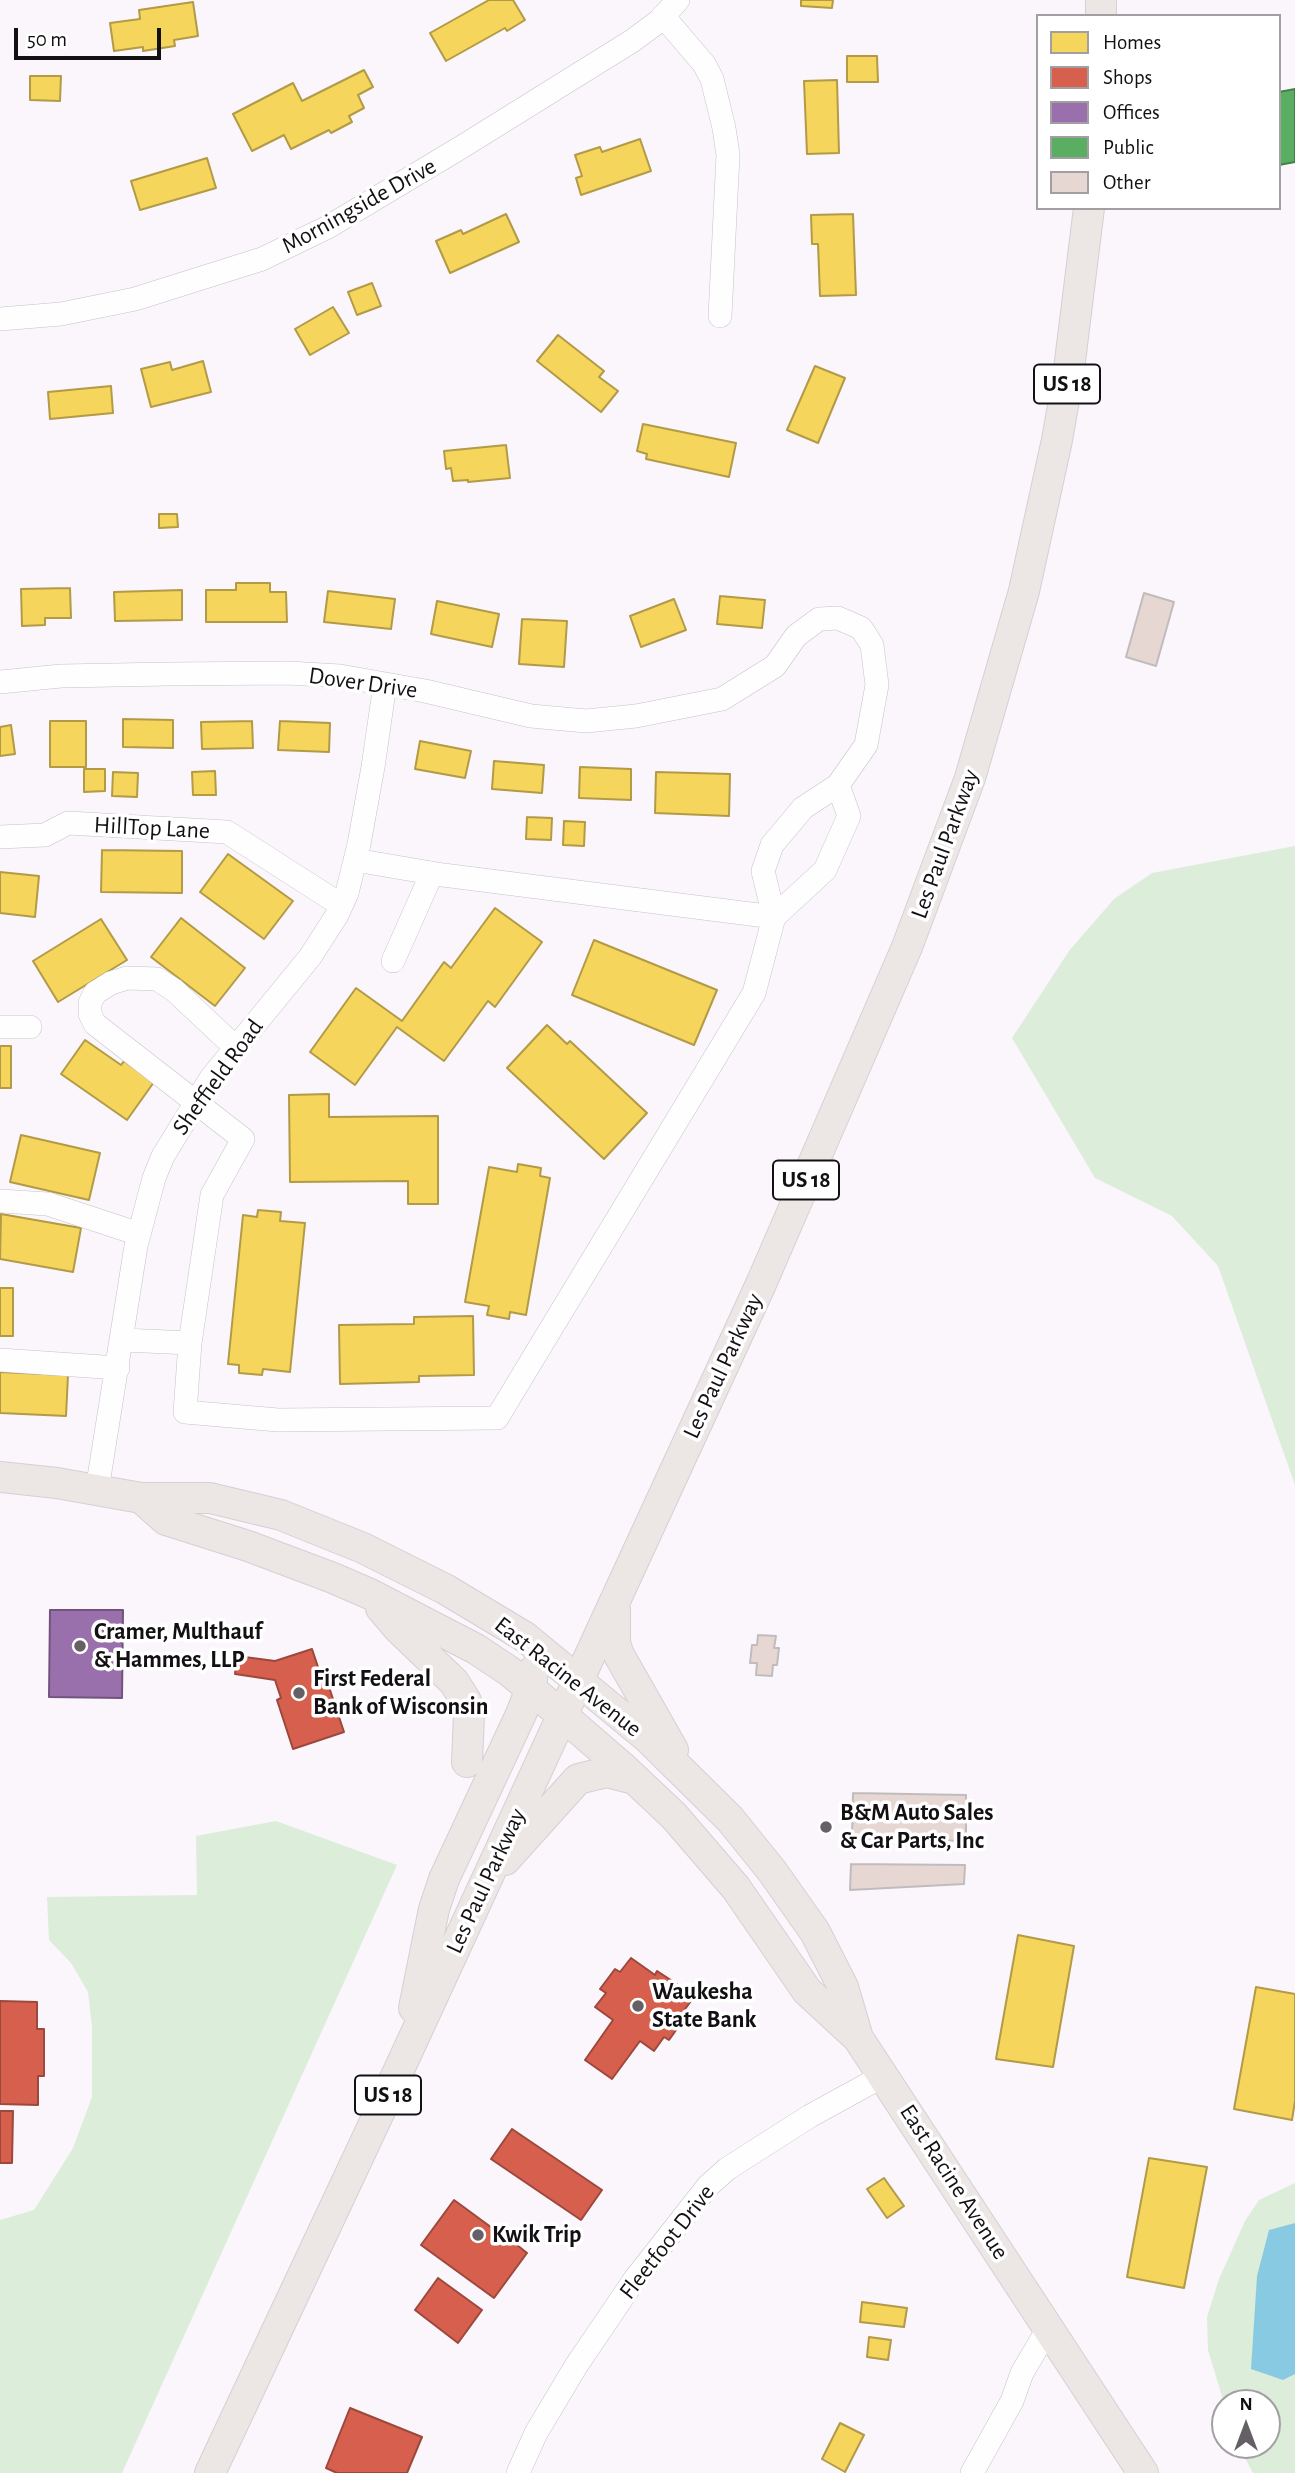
<!DOCTYPE html>
<style>
body{margin:0}
#map{position:relative;width:1295px;height:2473px;overflow:hidden;background:#faf6fc;font-family:"Alegreya Sans",sans-serif}
canvas{display:block}
.legend{position:absolute;left:1036px;top:14px;width:245px;height:196px;box-sizing:border-box;background:#fff;border:2px solid #a19fa1;margin:0;padding:9px 12px;list-style:none;font-size:21px;color:#131014}
.legend li{display:flex;align-items:center;gap:14px;height:35px}
.legend b{width:35px;border:2px solid #a19fa1}
.north{position:absolute;left:1211px;top:2389px;width:70px;height:70px;box-sizing:border-box;background:#fff;border:2px solid #a19fa1;border-radius:50%;rotate:0deg;font-size:19px;font-weight:700;line-height:28px;text-align:center;color:#131014}
.north::after{content:'';display:block;margin:auto;width:24px;height:32px;background:#646065;clip-path:polygon(50% 0,100% 100%,50% 72%,0 100%)}
.scale{position:absolute;left:14px;top:28px;width:147px;height:32px;box-sizing:border-box;border:4px solid #131014;border-top:0;padding-left:9px;font-size:21px;line-height:24px;white-space:nowrap;color:#131014;-webkit-text-stroke:5px #fff;paint-order:stroke}
</style>
<div id="map">
<canvas width="1295" height="2473"></canvas>
<ul class="legend">
<li><b style="height:19px;background:#f6d55c"></b>Homes</li>
<li><b style="height:19px;background:#d6604d"></b>Shops</li>
<li><b style="height:19px;background:#9970ab"></b>Offices</li>
<li><b style="height:19px;background:#5aae61"></b>Public</li>
<li><b style="height:19px;background:#e7d7d2"></b>Other</li>
</ul>
<div class="north">N</div>
<div class="scale">50 m</div>
</div>
<script>
const context = document.querySelector('canvas').getContext('2d');
context.lineJoin = 'round';
function paint(path, color) {
  context.fillStyle = color;
  context.fill(path, 'evenodd');
}
function poly(rows) {
  const path = new Path2D();
  for (const r of rows) {
    path.moveTo(r[0], r[1]);
    for (let i = 2; i < r.length; i += 2) path.lineTo(r[i], r[i + 1]);
  }
  return path;
}
function strokePath(path, color, width, dash) {
  context.strokeStyle = color;
  context.lineWidth = width;
  context.lineCap = dash ? 'butt' : 'round';
  context.setLineDash(dash || []);
  context.stroke(path);
}
function label(font, color, halo, rows, align = 'center') {
  context.font = font + ' "Alegreya Sans",sans-serif';
  context.lineWidth = 7;
  context.setLineDash([]);
  context.textBaseline = 'middle';
  context.strokeStyle = halo;
  context.fillStyle = color;
  for (const [text, x, y, turn = 0] of rows) {
    context.save();
    context.translate(x, y);
    context.rotate((+turn || 0) * Math.PI / 180);
    context.textAlign = isNaN(turn) ? turn : align;
    if (halo) context.strokeText(text, 0, 0);
    context.fillText(text, 0, 0);
    context.restore();
  }
}
paint(poly([
 [1295,846,1295,1485,1218,1266,1172,1216,1095,1178,1012,1038,1069,951,1114,899,1152,873],
 [276,1821,397,1865,122,2473,0,2473,0,2220,34,2210,73,2148,92,2097,92,2027,88,1992,71,1963,49,1940,47,1897,197,1895,196,1836],
 [1295,2183,1295,2473,1253,2473,1238,2445,1267,2445,1267,2403,1225,2403,1225,2406,1208,2350,1207,2317,1219,2279,1245,2221,1259,2200]
]), '#dcedda');
paint(poly([
 [1295,2223,1295,2374,1283,2380,1251,2369,1257,2276,1269,2230]
]), '#89cae3');
const homes = poly([
 [489,0,513,0,525,20,507,31,505,28,446,61,430,33,489,0],
 [801,0,833,0,832,8,801,6,801,0],
 [193,2,198,36,174,40,175,46,143,51,143,47,114,51,110,23,140,19,139,10,193,2],
 [847,56,877,56,878,82,847,82,847,56],
 [364,70,373,87,358,95,364,108,349,116,352,122,331,133,329,130,291,149,284,135,252,151,233,114,293,83,302,101,364,70],
 [30,76,61,76,60,101,30,100,30,76],
 [837,80,839,153,807,154,804,81,837,80],
 [640,139,651,171,581,195,576,178,582,176,575,155,600,147,602,152,640,139],
 [207,158,216,188,140,210,131,181,207,158],
 [506,214,519,242,450,273,436,241,461,230,463,234,506,214],
 [853,214,856,295,820,296,818,244,812,244,811,215,853,214],
 [372,283,381,306,357,315,348,292,372,283],
 [333,307,349,333,310,355,295,329,333,307],
 [558,335,604,371,599,377,618,391,601,412,537,361,558,335],
 [203,361,211,392,151,407,141,369,170,362,172,370,203,361],
 [815,366,845,378,818,443,787,430,815,366],
 [111,386,113,413,50,419,48,392,111,386],
 [643,424,736,443,729,477,646,459,647,454,637,451,643,424],
 [506,445,510,478,468,482,468,480,453,481,451,468,446,469,444,451,506,445],
 [159,514,177,514,178,527,159,528,159,514],
 [236,583,270,583,270,592,286,592,287,622,206,622,206,590,236,590,236,583],
 [70,588,71,618,45,618,45,625,22,626,21,589,70,588],
 [182,590,182,620,115,621,114,592,182,590],
 [328,591,395,599,391,629,324,622,328,591],
 [720,596,765,600,762,628,717,624,720,596],
 [674,599,686,630,641,647,630,616,674,599],
 [437,601,499,614,492,647,431,634,437,601],
 [522,619,567,621,564,667,519,664,522,619],
 [123,719,173,720,173,748,123,747,123,719],
 [50,721,86,721,86,767,50,767,50,721],
 [252,721,253,748,202,749,201,722,252,721],
 [280,721,330,723,329,752,278,750,280,721],
 [11,725,15,754,0,756,0,727,11,725],
 [420,741,471,751,465,778,415,769,420,741],
 [494,761,544,765,542,793,492,789,494,761],
 [580,767,631,769,631,800,579,798,580,767],
 [84,769,105,769,105,791,84,792,84,769],
 [215,771,216,795,193,795,192,772,215,771],
 [113,772,138,773,137,797,112,796,113,772],
 [656,772,730,774,729,816,655,813,656,772],
 [527,817,552,818,551,840,526,839,527,817],
 [564,821,585,822,584,846,563,845,564,821],
 [102,850,182,851,182,893,101,892,102,850],
 [228,854,293,901,264,939,200,892,228,854],
 [0,872,39,876,35,917,0,913,0,872],
 [495,908,542,942,495,1007,488,1001,444,1061,397,1027,355,1085,310,1052,356,988,402,1021,444,962,451,968,495,908],
 [181,918,245,968,215,1006,151,957,181,918],
 [101,919,127,960,58,1002,33,961,101,919],
 [594,940,717,990,694,1045,572,995,594,940],
 [547,1025,567,1044,570,1041,647,1113,604,1159,507,1068,547,1025],
 [85,1040,121,1065,124,1061,154,1082,127,1120,61,1074,85,1040],
 [0,1046,11,1046,11,1088,0,1088,0,1046],
 [329,1094,329,1117,438,1116,438,1204,408,1204,408,1181,290,1182,289,1095,329,1094],
 [21,1135,100,1153,89,1200,10,1182,21,1135],
 [518,1164,541,1168,540,1176,550,1178,526,1315,510,1312,509,1319,487,1315,489,1306,465,1302,489,1167,517,1172,518,1164],
 [258,1210,281,1212,280,1221,305,1223,290,1372,263,1369,262,1375,239,1373,239,1365,228,1364,243,1215,257,1217,258,1210],
 [1,1214,81,1228,73,1272,0,1259,1,1214],
 [0,1288,13,1288,13,1336,0,1336,0,1288],
 [473,1316,474,1375,419,1376,419,1382,340,1384,339,1325,414,1324,414,1317,473,1316],
 [0,1372,68,1375,66,1416,0,1413,0,1372],
 [1018,1935,1074,1946,1053,2067,996,2059,1018,1935],
 [1256,1987,1295,1994,1295,2101,1292,2120,1234,2109,1256,1987],
 [1149,2158,1207,2167,1184,2288,1127,2277,1149,2158],
 [884,2178,904,2206,887,2218,867,2189,884,2178],
 [862,2302,907,2308,904,2327,860,2322,862,2302],
 [869,2337,891,2340,888,2360,867,2357,869,2337],
 [840,2423,864,2435,845,2472,822,2459,840,2423]
]);
paint(homes, '#f6d55c');
strokePath(homes, '#b29a46', 2);
const shops = poly([
 [312,1649,324,1685,328,1684,344,1732,293,1749,277,1700,281,1698,275,1680,235,1674,237,1656,275,1661,312,1649],
 [631,1958,655,1975,657,1971,677,1984,674,1988,691,2001,680,2016,684,2019,669,2040,664,2037,654,2051,640,2041,612,2079,585,2060,613,2020,595,2007,606,1993,600,1989,615,1969,620,1972,631,1958],
 [0,2001,37,2002,37,2029,44,2029,44,2076,38,2076,38,2105,0,2104,0,2001],
 [0,2111,13,2111,12,2163,0,2163,0,2111],
 [512,2129,602,2190,581,2220,491,2159,512,2129],
 [454,2200,499,2233,503,2228,520,2241,517,2245,527,2253,494,2298,421,2245,454,2200],
 [438,2278,482,2310,458,2343,415,2310,438,2278],
 [350,2408,422,2437,407,2473,337,2473,326,2468,350,2408]
]);
paint(shops, '#d6604d');
strokePath(shops, '#9c483c', 2);
const offices = poly([
 [50,1610,123,1610,122,1698,49,1697,50,1610]
]);
paint(offices, '#9970ab');
strokePath(offices, '#71537e', 2);
const public = poly([
 [1295,89,1295,162,1279,165,1279,92,1295,89]
]);
paint(public, '#5aae61');
strokePath(public, '#457f4a', 2);
const building = poly([
 [1144,593,1174,602,1156,666,1126,657,1144,593],
 [758,1635,776,1636,774,1648,779,1648,777,1665,773,1665,772,1676,756,1675,757,1663,750,1663,752,1645,757,1645,758,1635],
 [853,1793,966,1795,966,1841,852,1838,853,1793],
 [851,1864,965,1865,964,1884,850,1890,851,1864]
]);
paint(building, '#e7d7d2');
strokePath(building, '#c0bcbd', 2);
const minor = poly([
 [663,16,704,64,712,79,724,128,728,155,720,316],
 [0,319,61,314,135,299,262,259,328,227,460,148,632,41,659,21,678,0],
 [0,682,61,676,169,674,288,673,340,676,425,691,531,716,586,721,636,716,722,699,775,666,796,636,819,619,838,618,861,628,872,645,877,685,866,745,838,785,803,808,772,845,763,871,774,917,754,993,497,1418,278,1420,185,1412,190,1343,123,1340],
 [0,837,45,835,68,823,227,832,341,905],
 [355,860,443,875,774,917,825,870,849,816,838,785],
 [393,961,432,873],
 [0,1027,30,1027],
 [0,1201,48,1204,139,1234],
 [190,1343,212,1195,243,1139,95,1024,90,1014,90,1003,95,993,111,983,127,978,157,979,174,990,236,1048],
 [0,1360,118,1368],
 [97,1490,136,1246,154,1178,163,1156,211,1078,310,957,337,915,347,893,359,844,373,767,385,684],
 [518,2473,536,2433,576,2366,635,2279,708,2186,727,2169,810,2116,883,2076],
 [972,2473,1012,2401,1022,2373,1049,2327]
]);
const major = poly([
 [1101,16,1101,0],
 [0,1477,57,1483,141,1498,210,1498,281,1515,363,1548,445,1589,525,1637,649,1739,730,1819,772,1871,815,1932,843,1987,858,2038],
 [141,1498,166,1520,248,1546,333,1578,370,1594,476,1649,509,1671,562,1715,621,1766,674,1816,736,1888,807,1991,858,2038,1143,2473],
 [381,1608,399,1629,454,1682,466,1701,469,1715,467,1762],
 [615,1609,615,1643,619,1655,673,1750],
 [505,1860,578,1779,607,1772,634,1779],
 [414,2008,434,1909,444,1879,521,1714,531,1689,533,1671],
 [210,2473,386,2098,761,1284,907,947,970,778,1024,591,1057,440,1068,377,1089,208]
]);
strokePath(minor, '#c5c2c7', 24);
strokePath(major, '#d3d1d4', 32);
strokePath(minor, '#fefeff', 23);
strokePath(major, '#ece6e5', 30);
for (const [x, y, r, color] of [
 [80,1646,7,"#646065"],
 [299,1693,7,"#646065"],
 [826,1827,7,"#646065"],
 [638,2006,7,"#646065"],
 [478,2235,7,"#646065"]
]) {
  const dot = new Path2D();
  dot.arc(x, y, r, 0, 2 * Math.PI);
  context.fillStyle = color;
  context.fill(dot);
  strokePath(dot, '#fff', 2.5);
}
for (const [x, y, w] of [
 [1067,384,66],
 [806,1180,66],
 [388,2095,66]
]) {
  const box = new Path2D();
  box.roundRect(x - w / 2, y - 19.5, w, 39, 5);
  context.fillStyle = '#fff';
  context.fill(box);
  strokePath(box, '#131014', 2);
}
label('bold 23px', '#131014', null, [
 ["US 18",1067,384],
 ["US 18",806,1180],
 ["US 18",388,2095]
]);
label('24px', '#131014', '#fff', [
 ["Morningside Drive",359,206,-29],
 ["Dover Drive",363,683,8],
 ["HillTop Lane",152,828,3],
 ["Les Paul Parkway",945,844,-70],
 ["Sheffield Road",218,1077,-54],
 ["Les Paul Parkway",723,1366,-65],
 ["East Racine Avenue",568,1677,38],
 ["Les Paul Parkway",486,1881,-65],
 ["East Racine Avenue",954,2182,57],
 ["Fleetfoot Drive",667,2242,-52]
]);
label('bold 24px', '#131014', '#fff', [
 ["Cramer, Multhauf",94,1632],
 ["& Hammes, LLP",94,1660],
 ["First Federal",313,1679],
 ["Bank of Wisconsin",313,1707],
 ["B&M Auto Sales",840,1813],
 ["& Car Parts, Inc",840,1841],
 ["Waukesha",652,1992],
 ["State Bank",652,2020],
 ["Kwik Trip",492,2235]
], 'left');
</script>
